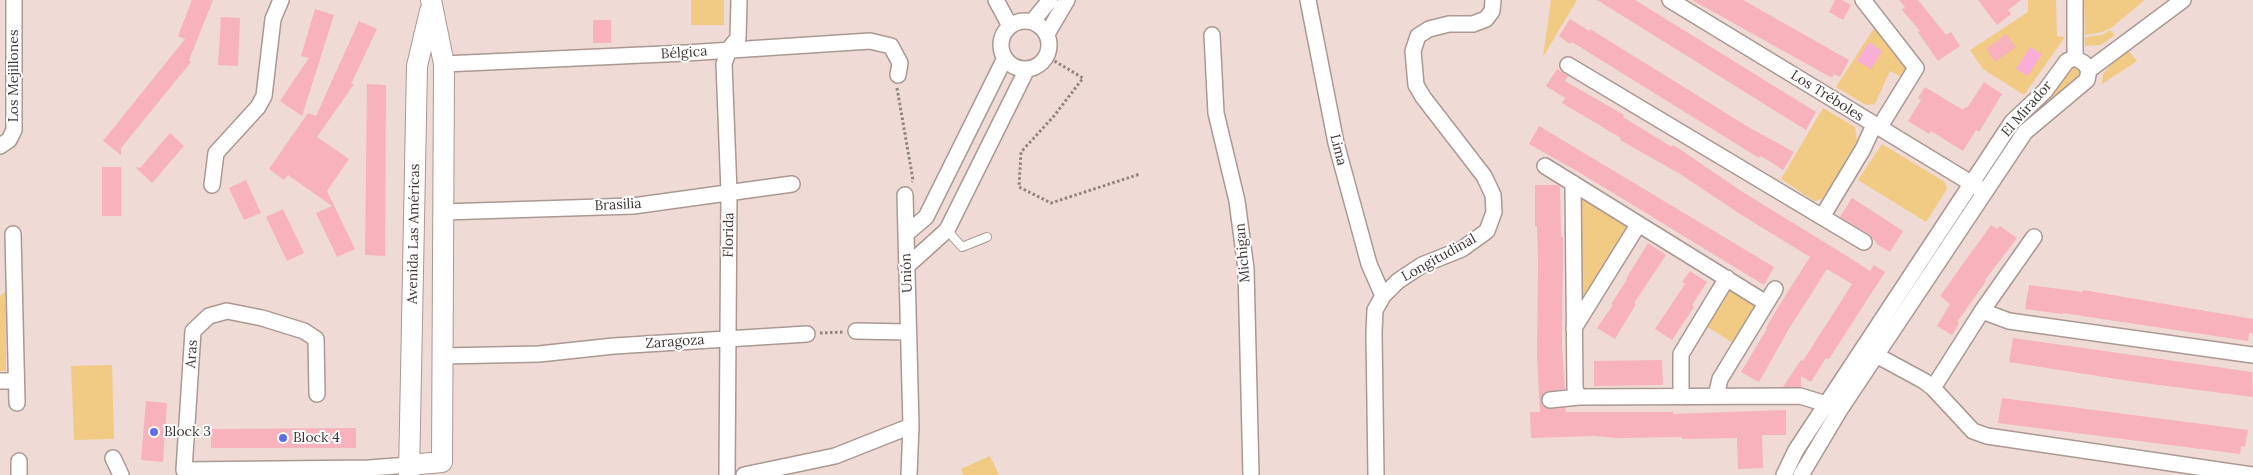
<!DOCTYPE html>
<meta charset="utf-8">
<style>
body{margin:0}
canvas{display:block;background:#efdad5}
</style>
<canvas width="2253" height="475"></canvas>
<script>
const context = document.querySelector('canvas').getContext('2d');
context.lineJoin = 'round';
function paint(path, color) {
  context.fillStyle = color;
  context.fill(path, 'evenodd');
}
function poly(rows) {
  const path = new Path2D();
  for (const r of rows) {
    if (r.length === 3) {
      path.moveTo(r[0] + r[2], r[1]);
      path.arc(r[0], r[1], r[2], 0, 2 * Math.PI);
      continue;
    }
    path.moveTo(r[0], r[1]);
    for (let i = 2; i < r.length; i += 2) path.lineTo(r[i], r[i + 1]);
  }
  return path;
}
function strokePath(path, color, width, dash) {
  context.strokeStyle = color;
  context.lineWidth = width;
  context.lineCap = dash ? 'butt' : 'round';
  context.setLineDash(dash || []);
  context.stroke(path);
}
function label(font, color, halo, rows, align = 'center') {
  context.font = font + ' Lora,serif';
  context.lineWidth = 4;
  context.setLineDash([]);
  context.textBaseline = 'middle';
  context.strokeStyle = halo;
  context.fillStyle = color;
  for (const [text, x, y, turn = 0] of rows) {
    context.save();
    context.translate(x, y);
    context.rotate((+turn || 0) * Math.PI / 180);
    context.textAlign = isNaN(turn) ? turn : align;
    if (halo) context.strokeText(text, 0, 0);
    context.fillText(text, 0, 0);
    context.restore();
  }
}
paint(poly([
 [691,0,724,0,724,25,691,25],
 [1551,0,1577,0,1543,57],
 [2028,0,2056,0,2057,36,2065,37,2024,95,1983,69,1970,50,2028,12],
 [2084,0,2145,0,2111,28,2102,32,2085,35],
 [1876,25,1906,70,1902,77,1890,71,1875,104,1866,105,1836,87],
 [2110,30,2115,35,2101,45,2085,46,2085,37,2102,35],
 [2126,48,2137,61,2102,84,2103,74],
 [2077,65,2081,69,2081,73,2048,102,2072,66],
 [1823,108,1855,127,1857,141,1823,199,1814,201,1781,179],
 [1882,144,1945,182,1947,189,1926,222,1858,180],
 [1587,199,1625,222,1627,227,1585,296,1580,294,1580,201],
 [1732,290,1753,302,1754,307,1733,343,1706,326,1727,291],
 [6,291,6,371,0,371,0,296],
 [112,365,114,439,74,440,71,366],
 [990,456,999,475,963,475,961,469]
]), '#f1cb84');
paint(poly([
 [1869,42,1882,51,1871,69,1857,61],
 [2030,47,2042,54,2028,76,2016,69]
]), '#f9aed8');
paint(poly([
 [192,0,213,0,189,60,191,62,121,148,121,155,103,141,185,39,178,36],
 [1597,0,1635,0,1816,112,1806,130],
 [1692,0,1743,0,1849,60,1840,77,1834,74,1832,78],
 [1835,0,1842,0,1851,5,1843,20,1829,12],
 [1899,0,1918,0,1946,35,1951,32,1960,46,1938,61,1918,32,1920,31,1902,10,1905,7],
 [1978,0,2021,0,2008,10,2011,14,1997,25],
 [315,9,334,15,302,116,280,101,309,58,301,56],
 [221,17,240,18,238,66,218,65],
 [1570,19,1589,31,1590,29,1750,128,1794,152,1783,170,1761,156,1759,158,1572,42,1570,44,1559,36],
 [593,20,611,20,611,43,593,43],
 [359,21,377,29,351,84,354,84,317,137,349,159,327,191,355,249,337,257,316,213,332,206,288,175,284,180,269,169,308,113,316,116],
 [2006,34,2016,47,1995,62,1986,49],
 [1557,69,1568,76,1565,81,1624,115,1623,117,1672,147,1673,145,1684,152,1741,191,1842,253,1870,271,1874,265,1885,272,1829,359,1826,358,1811,382,1801,376,1801,387,1783,387,1801,360,1803,361,1852,284,1827,269,1790,327,1759,382,1741,372,1767,329,1766,328,1777,309,1810,257,1740,214,1680,174,1620,140,1621,138,1562,103,1565,98,1546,86],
 [1984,82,2002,94,1979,132,1976,130,1963,151,1931,131,1929,134,1908,121,1921,100,1918,98,1925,87,1963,110,1965,107,1967,108],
 [367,84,386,85,385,256,365,255],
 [1539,126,1774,267,1764,285,1577,171,1529,144],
 [170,133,184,146,152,183,135,167,140,168],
 [102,167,121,167,121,216,102,216],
 [246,180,261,213,244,220,229,188],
 [1535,185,1558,185,1560,187,1561,237,1563,237,1562,347,1565,389,1544,393,1541,400,1543,406,1550,409,1565,408,1566,412,1673,412,1673,414,1786,410,1786,435,1762,435,1763,468,1738,469,1737,438,1682,439,1682,437,1616,438,1595,436,1531,438,1530,412,1540,412,1537,357,1538,262,1537,226,1535,226],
 [1852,198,1903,231,1890,252,1878,245,1869,234,1840,217],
 [283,209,304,253,287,261,266,217],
 [1991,225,1997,229,2000,226,2017,238,1985,280,1986,281,1957,322,1959,323,1952,335,1937,326,1950,304,1940,296],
 [1648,243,1666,255,1634,303,1636,304,1615,339,1597,328,1613,305,1611,304,1627,280,1626,279],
 [1690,271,1707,282,1692,305,1694,307,1672,340,1655,329,1685,284,1682,282],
 [2029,285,2083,292,2083,290,2253,319,2253,333,2249,333,2248,341,2063,313,2062,314,2025,309],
 [2013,338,2252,372,2253,397,2136,382,2009,362],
 [1662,360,1663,385,1594,386,1594,361],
 [2002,398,2248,430,2245,447,2241,446,2240,454,1998,423],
 [146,401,167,403,163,462,141,460],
 [356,428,356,448,211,448,211,429]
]), '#f7b2bc');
const lane = poly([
 [947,230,962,247,987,237]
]);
const street = poly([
 [996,0,1010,26],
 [1308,0,1336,143,1369,264,1383,296],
 [1670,0,1979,188],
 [1863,0,1916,68,1879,128],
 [1025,45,24],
 [1032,22,1050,0],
 [1047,34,1067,0],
 [1212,35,1216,113,1237,201,1246,269,1251,475],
 [2075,58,2075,0],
 [444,64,686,53,870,41,891,46,900,63,898,75],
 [1568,65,1864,242],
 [2089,70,2183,0],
 [0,146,9,140,14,130,14,0],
 [1545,166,1766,303],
 [1573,183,1575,389,1579,397,1800,396,1836,407],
 [212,185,216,153,258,107,264,96,273,19,281,0],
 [905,195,911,426,909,475],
 [443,212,633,206,792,184],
 [1822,217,1863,149,1874,125],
 [13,234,17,403],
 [906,234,926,217,1005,58],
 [906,267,947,230,1027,69],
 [1982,311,2009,321,2253,355],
 [1574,328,1638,225],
 [856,331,908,332],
 [1876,355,1924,381,1933,388,1973,431,1987,436,2252,475],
 [443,356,539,354,614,346,807,334],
 [0,381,16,381],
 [1933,388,1982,311,2034,237],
 [1716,396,1720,379,1775,289],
 [1681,397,1681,354,1727,278],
 [1550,400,1579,397],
 [113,458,121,475],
 [19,461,19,475],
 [184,470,369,468,409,465],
 [187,475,184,470,193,331,209,316,227,311,262,318,304,331,316,339,317,394],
 [727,475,729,192,724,64,729,49,738,38,739,0],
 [744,475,835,456,911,426],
 [1376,475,1374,333,1375,310,1383,296,1398,281,1422,265,1462,249,1487,231,1494,212,1493,195,1484,176,1423,97,1416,85,1413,51,1418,36,1429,29,1449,24,1473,24,1486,19,1492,11,1493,0],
 [1784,475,1796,450,2012,122,2045,91,2067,61,2075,58,2084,63,2089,70,2087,80,2025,132,1841,408,1801,475]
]);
const secondary = poly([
 [409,465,442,462,444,64,431,0],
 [409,475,417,66,430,11]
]);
strokePath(lane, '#ab9893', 10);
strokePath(street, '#ab9893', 18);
strokePath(secondary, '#ab9893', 22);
strokePath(poly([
 [1046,56,1083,78,1054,116,1021,152,1019,187,1051,203,1140,174],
 [897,88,913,180,912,182],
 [820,333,844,332]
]), '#90827e', 3, [2.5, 2.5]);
strokePath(lane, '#fff', 8);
strokePath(street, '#fff', 15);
strokePath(secondary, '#fff', 20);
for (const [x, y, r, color] of [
 [154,432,5,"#5b70e7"],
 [283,438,5,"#5b70e7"]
]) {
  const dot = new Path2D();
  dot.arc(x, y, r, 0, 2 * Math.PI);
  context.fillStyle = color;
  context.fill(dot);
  strokePath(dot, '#fff', 2);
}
label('14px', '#403836', '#fff', [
 ["Bélgica",684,53,-4],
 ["Los Mejillones",14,76,-90],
 ["Los Tréboles",1827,96,32],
 ["El Mirador",2027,109,-49],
 ["Lima",1338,150,76],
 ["Brasilia",618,205,-3],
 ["Avenida Las Américas",414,234,-89],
 ["Florida",729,235,-89],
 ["Michigan",1243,253,-95],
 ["Longitudinal",1439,258,-29],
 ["Unión",907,273,-92],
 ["Zaragoza",675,342,-4],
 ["Aras",192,354,-86]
]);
label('14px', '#403836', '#fff', [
 ["Block 3",164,432],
 ["Block 4",293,438]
], 'left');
</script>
